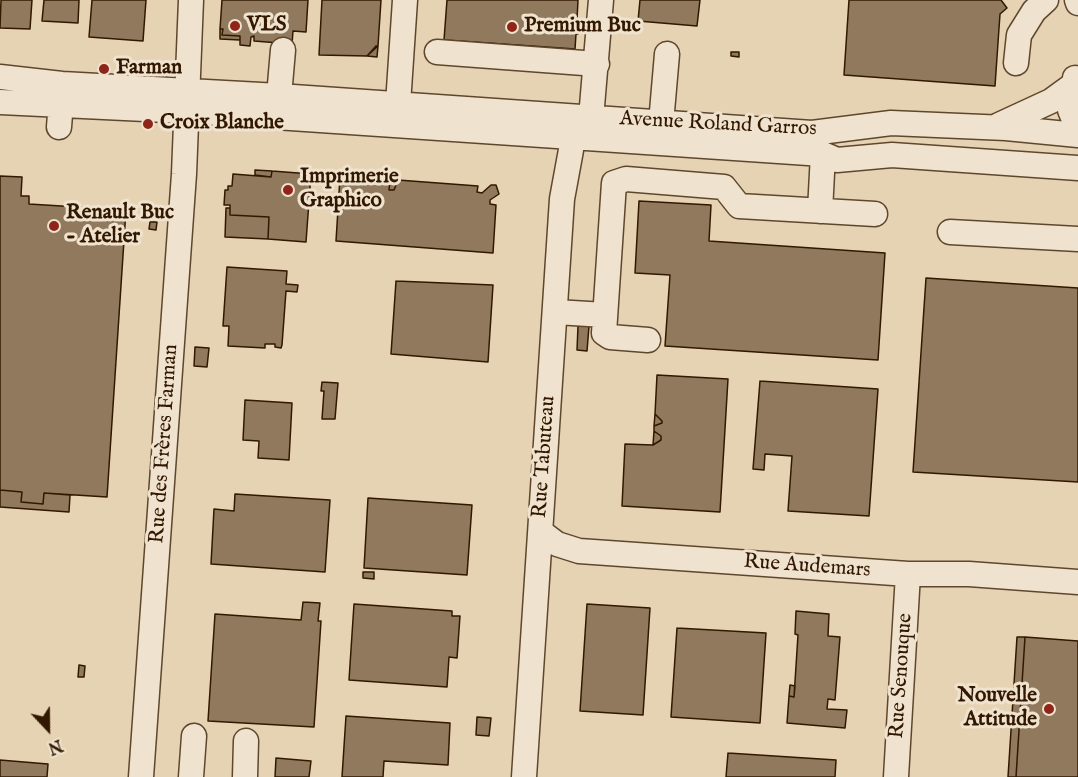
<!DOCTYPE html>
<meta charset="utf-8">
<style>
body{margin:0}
#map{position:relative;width:1078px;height:777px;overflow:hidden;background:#e6d3b3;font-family:"IM FELL English",serif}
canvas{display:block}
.north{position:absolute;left:18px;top:699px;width:60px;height:60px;-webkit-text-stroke:4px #efe2ce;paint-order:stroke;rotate:158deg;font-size:16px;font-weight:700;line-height:24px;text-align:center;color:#321800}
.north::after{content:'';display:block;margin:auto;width:21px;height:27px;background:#321800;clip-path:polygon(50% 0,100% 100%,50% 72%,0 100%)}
</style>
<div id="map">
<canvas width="1078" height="777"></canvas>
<div class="north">N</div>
</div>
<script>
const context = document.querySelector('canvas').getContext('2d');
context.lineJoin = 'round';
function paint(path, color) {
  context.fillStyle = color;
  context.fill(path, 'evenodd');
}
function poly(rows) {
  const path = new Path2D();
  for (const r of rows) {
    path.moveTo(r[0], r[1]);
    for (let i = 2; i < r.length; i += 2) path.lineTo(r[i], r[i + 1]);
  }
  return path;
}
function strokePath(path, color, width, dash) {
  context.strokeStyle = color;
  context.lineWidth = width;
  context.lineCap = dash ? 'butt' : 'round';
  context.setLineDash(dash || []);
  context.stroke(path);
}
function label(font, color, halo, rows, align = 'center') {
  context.font = font + ' "IM FELL English",serif';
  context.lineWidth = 6;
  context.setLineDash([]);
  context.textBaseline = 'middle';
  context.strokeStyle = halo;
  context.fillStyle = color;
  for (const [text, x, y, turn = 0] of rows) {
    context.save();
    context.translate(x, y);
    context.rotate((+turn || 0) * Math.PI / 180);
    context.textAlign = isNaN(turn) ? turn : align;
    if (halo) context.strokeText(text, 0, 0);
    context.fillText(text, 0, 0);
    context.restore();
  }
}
const building = poly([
 [1,0,32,0,30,29,0,28,1,0],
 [44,0,79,0,78,23,42,21,44,0],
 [92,0,146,0,143,41,89,37,92,0],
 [222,0,308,0,306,32,293,31,292,44,254,41,254,36,251,37,250,46,240,45,240,36,222,35,223,29,220,29,222,0],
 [322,0,381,0,378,46,367,56,319,55,322,0],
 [447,0,578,0,577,20,581,21,578,34,576,34,575,49,444,40,447,0],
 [640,0,700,0,697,26,638,21,640,0],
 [849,0,1001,0,1007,8,1000,14,995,86,844,75,849,0],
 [220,29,223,29,222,35,240,36,240,40,220,39,220,29],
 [376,46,378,46,377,57,367,56,376,46],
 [731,52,739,52,739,57,731,56,731,52],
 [255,170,272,171,271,177,255,175,255,170],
 [272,171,311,174,306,242,268,239,269,217,230,215,230,205,224,205,225,190,228,190,228,186,232,186,233,174,271,177,272,171],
 [0,176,22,177,21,196,29,196,29,204,126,210,107,497,44,493,43,504,21,502,22,492,0,490,0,176],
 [382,176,387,176,390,180,389,190,394,190,398,180,478,186,477,192,482,193,491,185,496,185,499,194,490,200,490,204,496,205,493,253,336,241,340,177,379,179,382,176],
 [390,180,398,180,394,190,389,190,390,180],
 [639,201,711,205,709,241,885,253,878,360,665,346,670,275,635,273,639,201],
 [226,208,230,208,230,215,269,217,268,239,225,237,226,208],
 [150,222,157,222,156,230,149,229,150,222],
 [227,267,287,271,286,284,298,285,297,292,286,291,282,345,281,348,275,347,275,344,265,344,265,348,228,346,229,326,223,326,227,267],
 [926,278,1078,288,1078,482,913,472,926,278],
 [396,281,493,285,488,362,391,354,396,281],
 [578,326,589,326,587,351,577,350,578,326],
 [195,347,209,348,207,367,194,366,195,347],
 [657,375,728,379,720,512,622,506,625,444,653,445,661,440,661,436,654,431,654,426,662,423,662,421,655,414,657,375],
 [760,381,878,389,869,516,788,511,792,456,765,454,764,470,753,469,760,381],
 [322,382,338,383,335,419,322,419,324,391,321,391,322,382],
 [245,400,292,403,289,460,258,458,259,441,243,440,245,400],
 [655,414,662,421,662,423,654,426,655,414],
 [654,431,661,436,661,440,653,445,654,431],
 [0,490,22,492,21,502,43,504,44,493,70,495,69,512,0,507,0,490],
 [235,494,330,500,325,572,211,564,214,509,234,511,235,494],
 [368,498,472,505,467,575,364,568,368,498],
 [363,572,374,572,374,579,363,578,363,572],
 [303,602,320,603,318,621,321,621,314,727,208,721,215,614,301,620,303,602],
 [354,604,452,611,452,616,460,616,457,658,449,657,447,687,349,680,354,604],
 [587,604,650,608,643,715,580,711,587,604],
 [796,611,829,614,828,636,840,637,835,700,828,699,827,709,847,710,845,728,787,723,789,696,794,697,798,635,795,634,796,611],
 [677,628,766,633,760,723,671,717,677,628],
 [1017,637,1025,637,1016,777,1008,777,1017,637],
 [1025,637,1078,641,1078,777,1016,777,1025,637],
 [79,665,85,666,84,677,78,677,79,665],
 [790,685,795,686,794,697,789,696,790,685],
 [346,716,450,723,448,765,384,761,383,777,342,777,346,716],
 [477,717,491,718,489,736,476,735,477,717],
 [728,753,836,760,835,777,726,777,728,753],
 [276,758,311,761,309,777,275,777,276,758],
 [0,760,48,764,47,777,0,777,0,760]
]);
paint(building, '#90795d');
strokePath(building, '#321800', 1.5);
const minor = poly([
 [1077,0,1078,3],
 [437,52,597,64],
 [1016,63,1019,35,1034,11,1046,0],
 [0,77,62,84,279,96,812,133,891,123,1006,128,1078,135],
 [1075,78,1070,110,1078,129],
 [279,96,283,50],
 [0,102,187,111,823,154,837,160,892,155,1078,168],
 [398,104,405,0],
 [591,118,601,0],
 [661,123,667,54],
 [999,125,1051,101,1073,85],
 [59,127,62,89],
 [820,211,823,154],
 [950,232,1078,239],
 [556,312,605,315],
 [648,340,610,337,604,333,614,183,626,179,724,187,739,206,875,214],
 [541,532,557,544,579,551,908,574,969,574,1078,582],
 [141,777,184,174,191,0],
 [191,777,194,736],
 [245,777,246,741],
 [524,777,562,199,571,150,572,122],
 [896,777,908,574]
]);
strokePath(minor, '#5f472d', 27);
strokePath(minor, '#efe2ce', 24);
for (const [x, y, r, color] of [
 [235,26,6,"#8f2418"],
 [512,27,6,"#8f2418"],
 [104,69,6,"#8f2418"],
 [148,124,6,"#8f2418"],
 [288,190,6,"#8f2418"],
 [54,226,6,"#8f2418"],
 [1049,709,6,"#8f2418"]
]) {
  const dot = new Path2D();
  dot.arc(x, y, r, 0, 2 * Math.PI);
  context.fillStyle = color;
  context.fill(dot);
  strokePath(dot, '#efe2ce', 2);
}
label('bold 21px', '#321800', '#efe2ce', [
 ["VLS",247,26],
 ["Premium Buc",524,27],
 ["Farman",116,69],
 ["Croix Blanche",160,124],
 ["Imprimerie",300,178],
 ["Graphico",300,202],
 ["Renault Buc",66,214],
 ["- Atelier",66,238],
 ["Nouvelle",1037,697,"right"],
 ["Attitude",1037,721,"right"]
], 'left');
label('21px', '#321800', '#efe2ce', [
 ["Avenue Roland Garros",718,125,3],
 ["Rue des Frères Farman",165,444,-86],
 ["Rue Tabuteau",545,457,-86],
 ["Rue Audemars",807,567,4],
 ["Rue Senouque",902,676,-86]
]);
</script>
